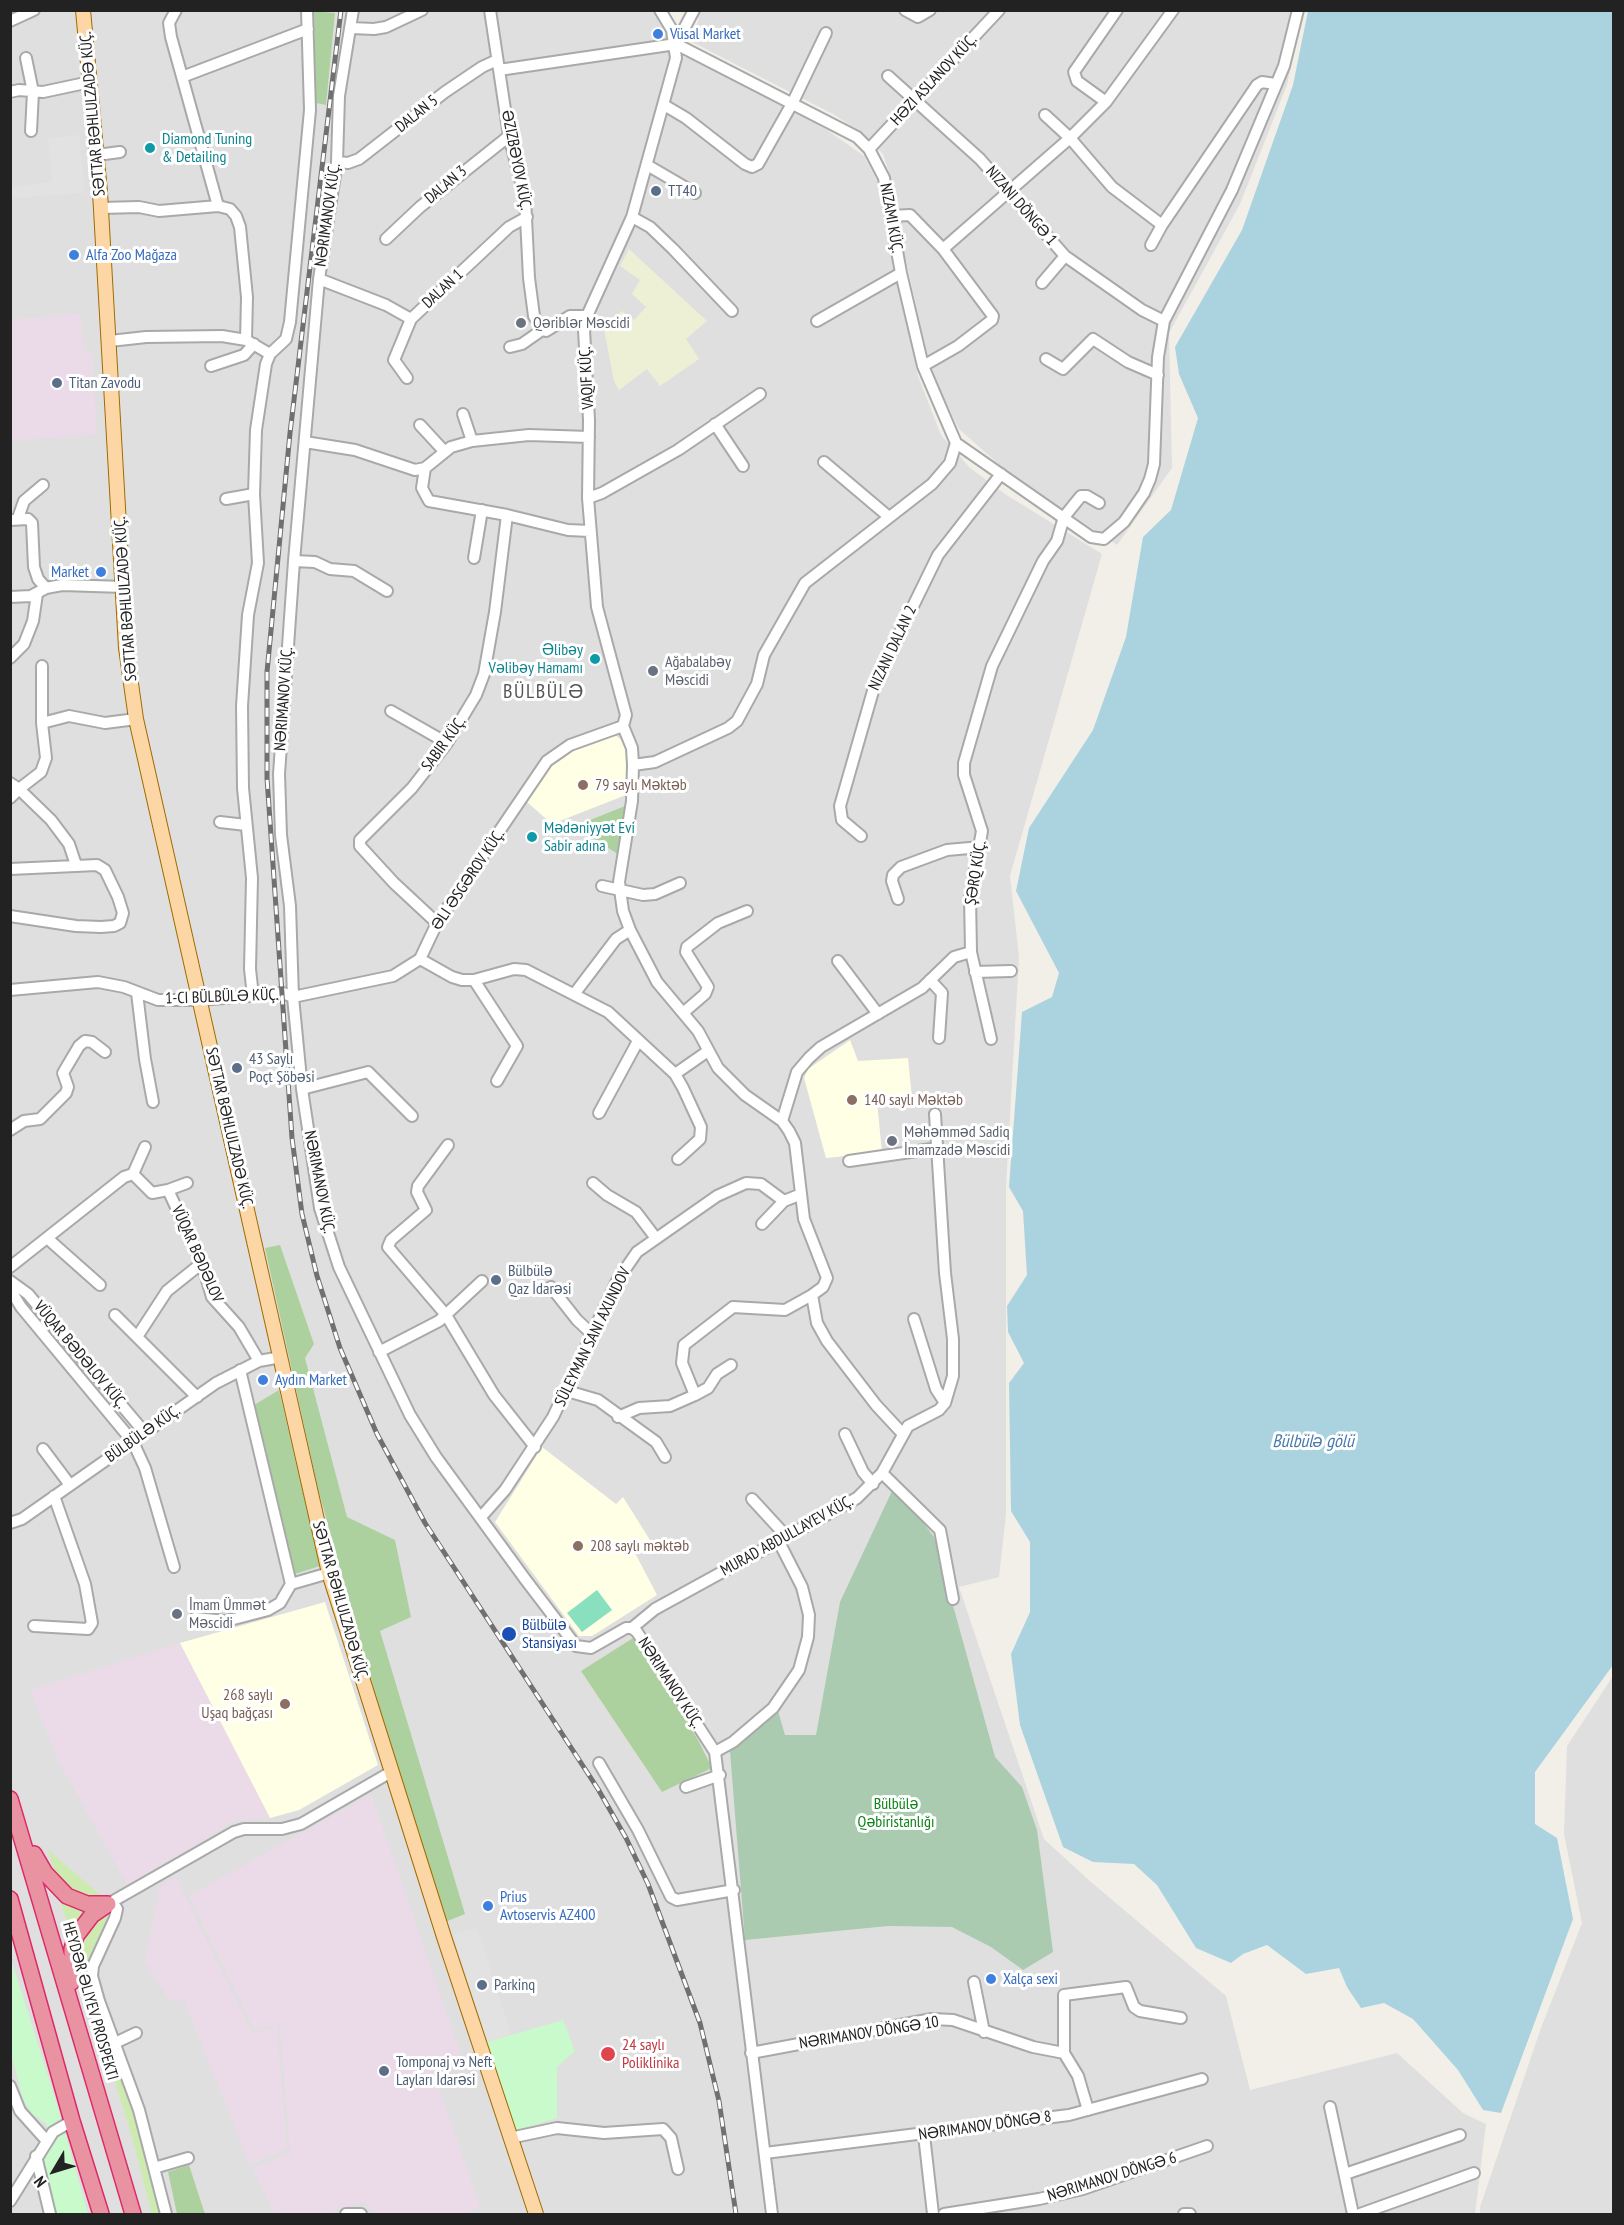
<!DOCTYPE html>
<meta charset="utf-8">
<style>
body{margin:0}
#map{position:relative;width:1624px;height:2225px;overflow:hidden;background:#f2efe9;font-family:"PT Sans Narrow",sans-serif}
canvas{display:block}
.frame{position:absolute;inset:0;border:12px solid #222;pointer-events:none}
.north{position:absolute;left:24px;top:2141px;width:60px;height:60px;-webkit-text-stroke:4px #fff;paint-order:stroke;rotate:232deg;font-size:16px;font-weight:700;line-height:24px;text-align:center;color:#222}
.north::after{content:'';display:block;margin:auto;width:21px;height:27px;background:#222;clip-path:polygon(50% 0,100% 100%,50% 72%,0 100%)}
</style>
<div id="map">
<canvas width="1624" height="2225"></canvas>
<div class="frame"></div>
<div class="north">N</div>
</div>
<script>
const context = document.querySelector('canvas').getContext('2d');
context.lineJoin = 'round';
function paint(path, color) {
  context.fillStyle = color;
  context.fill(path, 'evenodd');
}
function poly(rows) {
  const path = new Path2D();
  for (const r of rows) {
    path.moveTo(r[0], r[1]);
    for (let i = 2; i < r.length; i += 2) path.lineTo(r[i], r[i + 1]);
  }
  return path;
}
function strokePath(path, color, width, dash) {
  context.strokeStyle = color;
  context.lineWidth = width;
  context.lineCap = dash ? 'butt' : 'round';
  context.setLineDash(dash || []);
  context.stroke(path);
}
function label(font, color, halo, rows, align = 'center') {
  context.font = font + ' "PT Sans Narrow",sans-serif';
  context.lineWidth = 6;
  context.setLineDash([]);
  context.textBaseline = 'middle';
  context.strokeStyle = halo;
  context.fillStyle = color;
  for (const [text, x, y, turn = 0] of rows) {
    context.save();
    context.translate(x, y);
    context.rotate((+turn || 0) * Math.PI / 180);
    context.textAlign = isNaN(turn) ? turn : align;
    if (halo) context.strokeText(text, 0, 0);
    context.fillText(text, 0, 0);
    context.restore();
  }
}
paint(poly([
 [11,11,653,11,667,36,668,54,691,58,824,128,864,156,878,183,918,376,941,435,970,468,1005,494,1102,554,1010,876,1019,957,1006,1187,1006,1515,999,1577,959,1587,1044,1839,1091,1882,1226,1996,1250,2090,1397,2053,1463,2113,1486,2124,1475,2214,11,2214],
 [682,11,1303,11,1287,85,1240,204,1169,333,1172,468,1117,545,1011,475,959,429,931,372,901,238,896,194,883,154,864,135,835,115,690,41,699,19],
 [1613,1676,1613,2214,1480,2214,1480,2207,1541,2028,1582,1923,1564,1834,1567,1746]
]), '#e0dfdf');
paint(poly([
 [80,314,84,353,92,353,97,434,11,441,11,320],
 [180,1643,270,1818,235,1821,127,1885,58,1760,30,1690],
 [371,1794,462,2058,433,2071,480,2206,463,2214,373,2214,365,2201,323,2214,275,2214,252,2169,290,2152,280,2025,254,2030,189,1896],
 [176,1877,252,2033,277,2027,287,2149,250,2165,184,2001,169,2000,145,1962,160,1886]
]), '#ebdbe8');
paint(poly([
 [615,735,624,742,629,775,626,795,552,824,527,802,552,764,563,754],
 [850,1040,858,1061,908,1058,912,1099,877,1102,882,1152,826,1158,804,1078,808,1069],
 [542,1447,616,1504,623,1497,650,1540,635,1553,657,1595,592,1636,579,1636,495,1522],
 [325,1602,378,1765,299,1810,270,1818,180,1643]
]), '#ffffe5');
paint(poly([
 [629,249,707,321,686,339,699,359,660,386,647,369,619,390,614,381,604,329,622,311,634,320,646,307,632,294,640,280,620,266]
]), '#eef0d5');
paint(poly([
 [48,1850,103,1897,92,1898,66,1888,56,1877],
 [59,1896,95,1908,71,1935],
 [106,1915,108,1921,87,1966,89,1977,131,2104,162,2214,152,2214,131,2134,78,1959,80,1942,91,1924]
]), '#cdebb0');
paint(poly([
 [314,11,335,13,326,105,316,103],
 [625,806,619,855,586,833,585,822],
 [280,1245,314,1344,305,1358,347,1517,395,1540,411,1617,380,1631,465,1914,445,1922,391,1750,318,1489,265,1248],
 [279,1390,320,1566,295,1574,254,1405],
 [633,1638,698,1740,712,1768,662,1792,581,1671],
 [189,2165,205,2214,177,2214,168,2172]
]), '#add19e');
paint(poly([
 [892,1491,912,1508,934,1537,995,1757,1022,1787,1037,1830,1053,1952,1023,1970,991,1947,952,1927,888,1926,745,1940,730,1751,778,1711,785,1735,816,1735,840,1602]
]), '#aacbaf');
paint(poly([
 [10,1956,54,2095,88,2214,55,2214,43,2163,53,2141,46,2123,31,2113,23,2099,11,2054],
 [563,2020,575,2051,557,2067,557,2118,516,2130,487,2042]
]), '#c8facc');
paint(poly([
 [597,1590,612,1610,582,1632,567,1613]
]), '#88e0be');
paint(poly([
 [79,135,85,193,11,198,11,187,52,182,48,138],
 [477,1927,511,2034,487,2042,453,1935]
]), '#e2e2e2');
paint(poly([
 [1308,11,1613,11,1613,1665,1535,1772,1535,1824,1557,1838,1573,1919,1501,2113,1483,2110,1458,2070,1413,2019,1384,2003,1361,2008,1347,1987,1339,1968,1306,1974,1267,1945,1243,1954,1231,1963,1196,1948,1157,1885,1134,1864,1093,1862,1063,1847,1020,1725,1011,1654,1030,1612,1030,1542,1011,1511,1009,1383,1024,1363,1008,1332,1007,1306,1027,1275,1023,1211,1009,1187,1022,1012,1052,997,1059,973,1016,891,1029,828,1093,730,1126,637,1143,537,1171,510,1198,418,1179,374,1175,347,1242,230,1293,85]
]), '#aad3df');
const minor = poly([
 [176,10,169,23,171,37,218,206],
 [353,10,339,96,337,162,319,279,294,561,279,774,281,835,290,906,293,997,302,1089,320,1208,339,1267,410,1415,436,1457,525,1579,576,1646,591,1648,626,1628,632,1628,637,1632,715,1752,772,2214],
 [490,10,509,136,525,198,529,278,534,316,542,330,546,331,570,316,587,316],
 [905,10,918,17,930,10],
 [10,21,34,10],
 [351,28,374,29,386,27,422,10],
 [676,44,694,10],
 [26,58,33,92,31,131],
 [499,70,676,44,857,137,869,149,884,178,901,273,923,366,956,443,1091,537,1104,539,1124,522,1144,493,1150,479,1154,464,1158,357,1164,321,1232,190,1284,66,1298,10],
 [888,76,980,159,1065,256,1142,310,1164,321],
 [182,77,308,29],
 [10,92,19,90,43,92,90,82],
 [1106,102,1077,81,1074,72,1117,10],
 [664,105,686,118,745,164,752,167,758,164,793,102,826,33],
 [1045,115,1070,138,1112,187,1162,225],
 [869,149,999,10],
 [97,155,120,152],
 [337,162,348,163,359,159,445,92,482,67,497,60],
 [647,165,695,193],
 [101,208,139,207,159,211,218,206,230,209,236,216,240,227,247,297,246,340],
 [891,216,910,215,943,249,993,316,992,320,958,346,923,366],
 [632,217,650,227,673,249,732,311],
 [386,239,420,207,509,136],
 [1151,245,1162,225,1257,85,1262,82,1275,84],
 [943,249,1070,138,1106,102,1173,10],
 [319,279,386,305,411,319],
 [1042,283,1065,256],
 [817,321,901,273],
 [110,341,146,337,222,336,246,340,270,354],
 [510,347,522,344,542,330],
 [1046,359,1063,369,1093,339,1128,362,1158,375],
 [211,366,244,355,254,344],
 [407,378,394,360,411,319,509,227,527,217],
 [463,414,472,441],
 [715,424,743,466],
 [420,425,444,451],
 [305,442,355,450,415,470,425,468,451,447,472,441,529,435,589,437],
 [824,462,889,517],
 [425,468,422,488,429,501,507,515,568,530,590,531],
 [588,498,602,493,678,450,760,394],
 [226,499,254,494],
 [18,518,24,501,43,485],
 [10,520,28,519,32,523,34,567,38,579,46,588],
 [474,558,482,510],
 [294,561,315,562,330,569,354,571,387,591],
 [10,597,31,596,46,588,62,585,124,587],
 [10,658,24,644,33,621,37,594],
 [391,711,447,743],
 [42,723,42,666],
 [623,726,632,748,633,765,632,801,619,882,623,911,630,930,657,982,698,1031,718,1068,745,1095,782,1121,789,1131,795,1143,804,1219,827,1278,823,1287,812,1295,817,1323,827,1341,876,1405,902,1433],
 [623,726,626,715,597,607,588,498,589,420,584,330,587,316,632,217,676,58,672,30,660,10],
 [633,765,655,762,728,728,737,721,757,684,764,655,805,583,932,484,950,463,956,443],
 [10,783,19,789,41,772,46,758,42,723,69,716,105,723,136,719],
 [10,798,19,789,51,820,69,844,76,865],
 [220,822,246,825],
 [861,836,842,820,840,806,875,684,938,555,1001,474],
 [10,869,97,865,105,870,118,897,123,913,120,923,114,926,101,927,76,926,10,916],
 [602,886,643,895,655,894,680,883],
 [898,899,892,881,893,875,901,867,947,850,981,847],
 [437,923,394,883,360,846,360,840,412,788,447,743,476,695,484,674,495,612,507,515],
 [971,952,991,1039],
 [420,959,452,977,462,980,474,980,514,969,526,970,608,1012,675,1074,683,1088,701,1127,700,1139,678,1159],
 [838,961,878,1014],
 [975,972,1011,971],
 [474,980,517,1046,497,1081],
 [930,980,942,993,939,1038],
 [10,990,98,982,124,987,158,1000,200,1000,283,993,293,997,393,976,420,959,437,923,547,761,570,745,623,726],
 [137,993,145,1059,153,1102],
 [575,993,616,939,630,930],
 [253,996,250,969,252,878,243,788,242,706,248,615,258,563,254,494,256,430,266,364,270,354,286,339,290,322,310,110,307,10],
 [683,1013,705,994,708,987,686,952,687,947,718,923,747,911],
 [675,1074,708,1051],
 [302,1089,368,1072,412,1116],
 [599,1113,638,1041],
 [782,1121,797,1072,809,1058,821,1047,922,988,954,957,971,952,970,897,982,831,964,775,964,763,992,666,1043,561,1057,541,1064,517,1081,496,1087,496,1099,503],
 [10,1130,24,1121,40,1119,66,1093,68,1087,63,1073,79,1046,85,1041,92,1042,105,1052],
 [448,1145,418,1186,417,1192,426,1210,391,1240,388,1247,446,1315,494,1395,535,1447],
 [849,1161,938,1148],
 [133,1174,145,1147],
 [593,1183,607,1195,636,1212,655,1237],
 [168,1190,187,1183],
 [762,1224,784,1201],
 [47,1238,100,1285],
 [10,1267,124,1177,133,1174,152,1193,168,1190,202,1263,212,1297,239,1327,259,1361],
 [10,1281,28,1294,145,1433],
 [551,1287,577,1320,592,1334],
 [10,1289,21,1307,133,1442,145,1468,174,1567],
 [115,1315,197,1397],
 [914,1319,936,1389,945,1403],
 [137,1337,167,1291,202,1263],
 [379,1352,439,1321,482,1281],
 [567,1391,598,1400,656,1442,665,1457],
 [695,1395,708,1388,717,1374,731,1365],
 [618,1417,639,1408,670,1406,695,1395,682,1363,684,1345,733,1307,785,1310,812,1295],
 [845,1434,863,1472,873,1484],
 [43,1449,70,1485],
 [882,1473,940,1530,953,1599],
 [752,1499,786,1536],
 [481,1517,505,1490,553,1417,617,1281,637,1252,717,1196,746,1183,761,1184,784,1201,799,1195],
 [10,1523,22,1519,216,1383,259,1361,281,1357],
 [291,1584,329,1573],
 [195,1618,226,1621,268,1610,280,1603,291,1584,240,1370],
 [34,1626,88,1629,92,1623,85,1584,54,1496],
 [632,1628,655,1609,857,1498,882,1473,908,1426,939,1410,945,1403,953,1376,953,1339,945,1273,935,1114],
 [715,1752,733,1742,773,1708,799,1670,808,1637,809,1615,802,1587,778,1540],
 [599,1763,638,1830,671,1897,677,1900,734,1890],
 [686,1787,720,1775],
 [112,1902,117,1909,115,1918,93,1966,92,1976,99,2001,139,2110,166,2214],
 [108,1904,234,1832,244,1829,282,1829,301,1824,391,1772],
 [974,1982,984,2032],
 [115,2043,136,2033],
 [751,2053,932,2019,953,2020,1033,2047,1064,2053,1078,2076,1088,2110],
 [1064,2053,1064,1995,1126,1987,1134,2007,1140,2011,1181,2018],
 [10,2086,20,2111,46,2140],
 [1330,2107,1353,2214],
 [924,2135,933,2214],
 [510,2138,557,2128,604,2133,663,2129,671,2138,678,2169],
 [765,2153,1069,2115,1202,2079],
 [36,2156,50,2214],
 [154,2168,188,2158],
 [1345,2174,1460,2135],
 [10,2201,53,2132,72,2121],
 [346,2214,361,2214],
 [944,2214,1039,2199,1083,2189,1207,2146],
 [1184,2214,1190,2214],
 [1360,2214,1474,2173]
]);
const major = poly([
 [83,10,100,192,126,648,136,719,329,1573,444,1937,536,2214]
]);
const highway = poly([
 [10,1799,133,2214],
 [34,1854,45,1873,67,1896,87,1904,108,1904],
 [10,1899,72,2121,101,2214],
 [72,1982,72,1949,76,1936,92,1915,108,1904]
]);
strokePath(minor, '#a9a9a9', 14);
strokePath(major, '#a06b00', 16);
strokePath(highway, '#dc2a67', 18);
strokePath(minor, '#fff', 10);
strokePath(major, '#fcd6a4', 14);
strokePath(highway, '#e892a2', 15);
const rail = poly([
 [341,10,290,433,267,672,267,778,292,1138,302,1214,317,1276,340,1348,377,1434,425,1523,598,1789,626,1838,648,1884,700,2023,719,2101,736,2214]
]);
strokePath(rail, '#707070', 5);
strokePath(rail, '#fff', 3, [9]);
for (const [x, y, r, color] of [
 [658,34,6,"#3f7fe0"],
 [150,148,6,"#0f9aa8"],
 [656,191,6,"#5c6f8a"],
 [74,255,6,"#3f7fe0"],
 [521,323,6,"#6b7280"],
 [57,383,6,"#5c6f8a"],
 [101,572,6,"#3f7fe0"],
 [595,659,6,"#0f9aa8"],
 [653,671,6,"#6b7280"],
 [583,785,6,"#8d6e63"],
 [532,837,6,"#0f9aa8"],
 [237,1068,6,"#5c6f8a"],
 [852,1100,6,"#8d6e63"],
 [892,1141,6,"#6b7280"],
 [496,1280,6,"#5c6f8a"],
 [263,1380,6,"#3f7fe0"],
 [578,1546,6,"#8d6e63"],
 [177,1614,6,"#6b7280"],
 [509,1634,8,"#1a4fb4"],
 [285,1704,6,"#8d6e63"],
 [488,1906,6,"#3f7fe0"],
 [991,1979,6,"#3f7fe0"],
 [482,1985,6,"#5c6f8a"],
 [608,2054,8,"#e0444e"],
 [384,2071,6,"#5c6f8a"]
]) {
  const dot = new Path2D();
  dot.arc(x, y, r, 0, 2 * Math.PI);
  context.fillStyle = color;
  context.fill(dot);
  strokePath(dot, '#fff', 2);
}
label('16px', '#366cbe', '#fff', [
 ["Vüsal Market",670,34],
 ["Alfa Zoo Mağaza",86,255],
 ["Market",89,572,"right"],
 ["Aydın Market",275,1380],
 ["Prius",500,1897],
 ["Avtoservis AZ400",500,1915],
 ["Xalça sexi",1003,1979]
], 'left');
label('16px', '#222', '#fff', [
 ["HƏZI ASLANOV KÜÇ.",934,80,-47],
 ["SƏTTAR BƏHLULZADƏ KÜÇ.",93,114,-95],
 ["DALAN 5",417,114,-39],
 ["ƏZIZBƏYOV KÜÇ.",516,160,79],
 ["DALAN 3",446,185,-40],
 ["NIZANI DÖNGƏ 1",1021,206,49],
 ["NƏRIMANOV KÜÇ.",328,215,-82],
 ["NIZAMI KÜÇ.",891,218,80],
 ["DALAN 1",443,289,-43],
 ["VAQIF KÜÇ.",587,378,-93],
 ["SƏTTAR BƏHLULZADƏ KÜÇ.",126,599,-94],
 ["NIZANI DALAN 2",893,648,-65],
 ["NƏRIMANOV KÜÇ.",284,699,-86],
 ["SABIR KÜÇ.",444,744,-54],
 ["ŞƏRQ KÜÇ.",976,873,-81],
 ["ƏLI ƏSGƏROV KÜÇ.",468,880,-56],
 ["1-CI BÜLBÜLƏ KÜÇ.",222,997,-2],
 ["SƏTTAR BƏHLULZADƏ KÜÇ.",229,1128,77],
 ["NƏRIMANOV KÜÇ.",319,1182,79],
 ["VÜQAR BƏDƏLOV",197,1254,66],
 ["SÜLEYMAN SANI AXUNDOV",593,1337,-64],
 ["VÜQAR BƏDƏLOV KÜÇ.",80,1355,50],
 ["BÜLBÜLƏ KÜÇ.",143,1434,-35],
 ["MURAD ABDULLAYEV KÜÇ.",787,1536,-29],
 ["SƏTTAR BƏHLULZADƏ KÜÇ.",340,1601,74],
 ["NƏRIMANOV KÜÇ.",670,1683,57],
 ["HEYDƏR ƏLIYEV PROSPEKTI",90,2001,74],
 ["NƏRIMANOV DÖNGƏ 10",869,2033,-9],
 ["NƏRIMANOV DÖNGƏ 8",985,2126,-8],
 ["NƏRIMANOV DÖNGƏ 6",1112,2177,-17]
]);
label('16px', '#0d838f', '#fff', [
 ["Diamond Tuning",162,139],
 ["& Detailing",162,157],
 ["Əlibəy",583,650,"right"],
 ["Vəlibəy Hamamı",583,668,"right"],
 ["Mədəniyyət Evi",544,828],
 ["Sabir adına",544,846]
], 'left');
label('16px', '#4e5e75', '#fff', [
 ["TT40",668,191],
 ["Titan Zavodu",69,383],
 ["43 Saylı",249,1059],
 ["Poçt Şöbəsi",249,1077],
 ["Bülbülə",508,1271],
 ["Qaz İdarəsi",508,1289],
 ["Parkinq",494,1985],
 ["Tomponaj vэ Neft",396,2062],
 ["Layları İdarəsi",396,2080]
], 'left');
label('16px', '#5b616d', '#fff', [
 ["Qəriblər Məscidi",533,323],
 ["Ağabalabəy",665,662],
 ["Məscidi",665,680],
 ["Məhəmməd Sadiq",904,1132],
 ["İmamzadə Məscidi",904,1150],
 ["İmam Ümmət",189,1605],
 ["Məscidi",189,1623]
], 'left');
label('16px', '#785e54', '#fff', [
 ["79 saylı Məktəb",595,785],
 ["140 saylı Məktəb",864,1100],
 ["208 saylı məktəb",590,1546],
 ["268 saylı",273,1695,"right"],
 ["Uşaq bağçası",273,1713,"right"]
], 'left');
label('16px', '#164399', '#fff', [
 ["Bülbülə",522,1625],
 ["Stansiyası",522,1643]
], 'left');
label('16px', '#0c8416', '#fff', [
 ["Bülbülə",896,1804],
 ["Qəbiristanlığı",896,1822]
]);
label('16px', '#be3a42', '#fff', [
 ["24 saylı",622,2045],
 ["Poliklinika",622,2063]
], 'left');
label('italic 18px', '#4a7aab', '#fff', [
 ["Bülbülə gölü",1313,1442]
]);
context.letterSpacing = '1.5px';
label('20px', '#555', '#fff', [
 ["BÜLBÜLƏ",544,692]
]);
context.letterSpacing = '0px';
</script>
